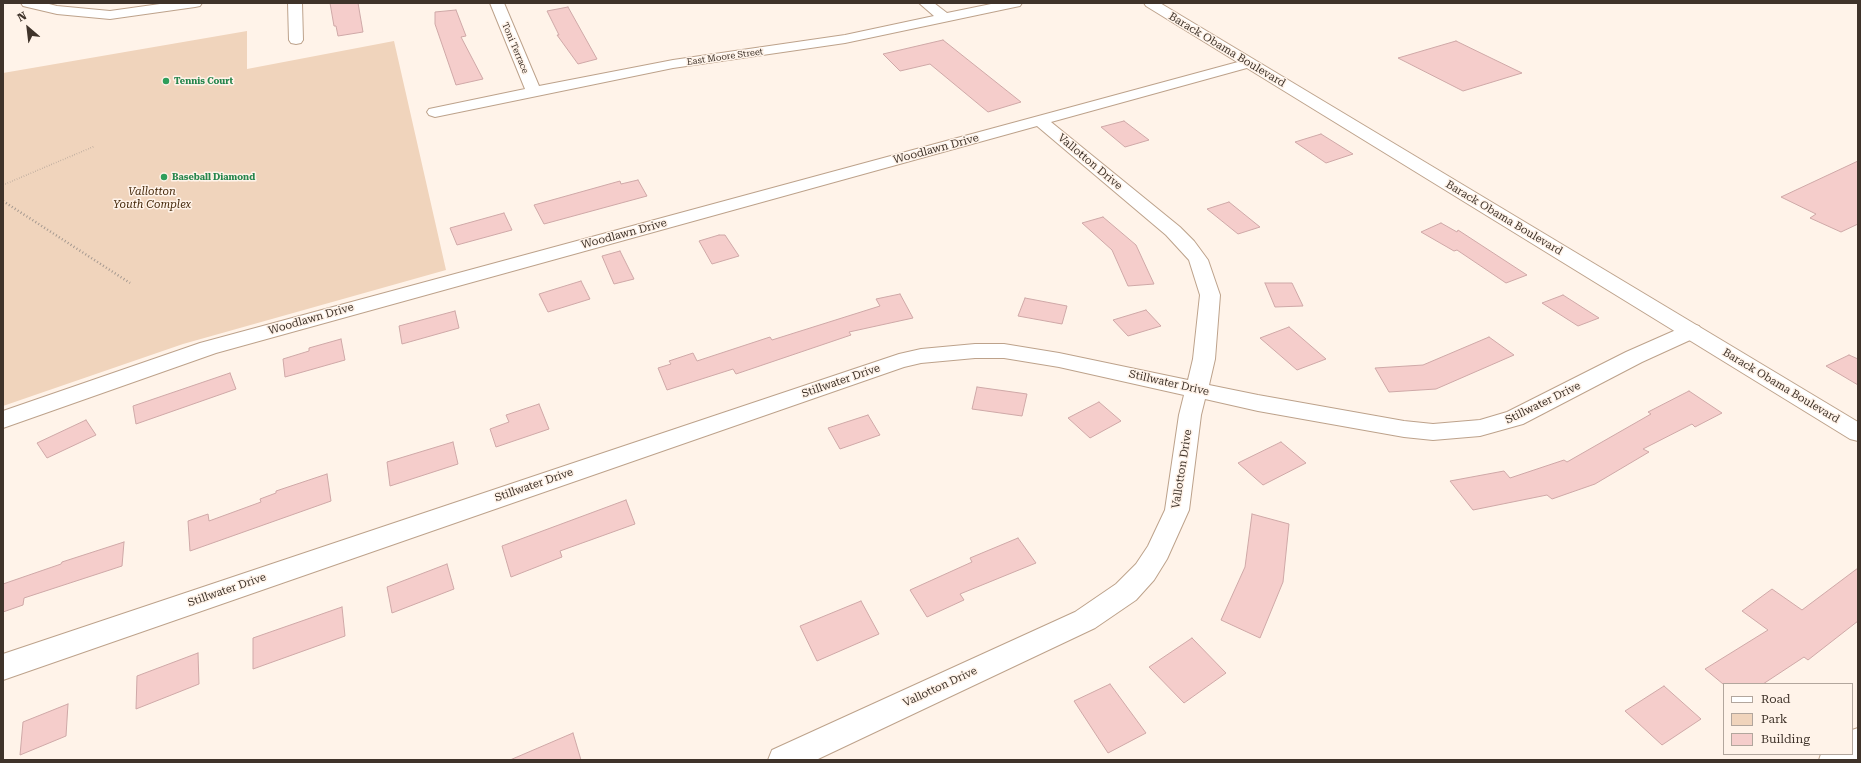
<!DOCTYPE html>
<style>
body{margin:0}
#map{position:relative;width:1861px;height:763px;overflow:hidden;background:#fff3e9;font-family:"Roboto Serif",serif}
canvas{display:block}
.frame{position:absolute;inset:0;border:4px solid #3f332a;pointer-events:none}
.legend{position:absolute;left:1723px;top:683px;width:130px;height:72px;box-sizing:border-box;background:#fff3e9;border:1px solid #b2a69d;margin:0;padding:5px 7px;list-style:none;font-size:12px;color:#3f332a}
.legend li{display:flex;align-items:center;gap:8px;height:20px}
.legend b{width:20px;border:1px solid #b2a69d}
.north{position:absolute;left:8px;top:8px;width:40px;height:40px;-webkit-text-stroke:3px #fff3e9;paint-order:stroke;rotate:332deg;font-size:11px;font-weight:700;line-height:16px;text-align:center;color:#3f332a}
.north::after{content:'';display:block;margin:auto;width:14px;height:18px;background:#3f332a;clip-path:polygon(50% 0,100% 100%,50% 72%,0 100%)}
</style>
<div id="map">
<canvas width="1861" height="763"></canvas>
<div class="frame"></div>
<ul class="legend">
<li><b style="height:5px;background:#fff"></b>Road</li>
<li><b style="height:11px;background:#f0d4bc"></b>Park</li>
<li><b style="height:11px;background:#f5cdcb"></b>Building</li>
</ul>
<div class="north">N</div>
</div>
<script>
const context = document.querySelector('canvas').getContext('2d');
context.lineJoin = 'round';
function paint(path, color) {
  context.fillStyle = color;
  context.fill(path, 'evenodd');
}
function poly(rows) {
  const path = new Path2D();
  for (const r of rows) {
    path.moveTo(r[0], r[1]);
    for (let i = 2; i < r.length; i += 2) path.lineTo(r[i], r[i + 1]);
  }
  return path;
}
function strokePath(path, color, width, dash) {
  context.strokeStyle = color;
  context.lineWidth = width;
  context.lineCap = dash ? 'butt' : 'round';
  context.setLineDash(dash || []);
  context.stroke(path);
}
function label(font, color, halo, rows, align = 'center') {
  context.font = font + ' "Roboto Serif",serif';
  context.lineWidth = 3;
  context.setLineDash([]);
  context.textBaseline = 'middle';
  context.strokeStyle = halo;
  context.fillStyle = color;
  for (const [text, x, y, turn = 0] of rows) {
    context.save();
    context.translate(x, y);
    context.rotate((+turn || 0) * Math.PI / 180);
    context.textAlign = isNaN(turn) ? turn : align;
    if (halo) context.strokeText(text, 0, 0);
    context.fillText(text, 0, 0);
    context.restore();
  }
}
paint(poly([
 [247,31,247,69,394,41,446,270,183,344,3,406,3,73]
]), '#f0d4bc');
const building = poly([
 [330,3,358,3,363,32,338,36,336,26,334,26,330,3],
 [568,7,597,59,578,64,557,35,559,35,547,11,568,7],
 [456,10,466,36,461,37,483,79,456,85,435,24,435,12,456,10],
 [943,40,1021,102,988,112,930,64,900,71,883,54,943,40],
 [1456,41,1491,58,1522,73,1463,91,1398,58,1456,41],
 [1124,121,1149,140,1125,147,1101,127,1124,121],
 [1321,134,1353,154,1326,163,1295,142,1321,134],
 [1858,161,1858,224,1841,232,1810,218,1816,214,1781,197,1858,161],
 [638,180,647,196,544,224,534,205,620,181,621,184,638,180],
 [1229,202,1260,227,1238,234,1207,209,1229,202],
 [504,213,512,230,457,245,450,228,504,213],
 [1103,217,1136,245,1154,284,1128,286,1112,250,1082,223,1103,217],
 [1441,223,1457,232,1458,230,1527,275,1506,283,1457,250,1454,251,1421,232,1441,223],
 [719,235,725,235,739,256,712,264,699,241,719,235],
 [620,251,634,279,614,284,602,256,620,251],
 [581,281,590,299,548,312,539,294,581,281],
 [1265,283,1292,283,1303,306,1275,307,1265,283],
 [900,294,913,318,849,332,851,335,736,374,733,369,667,390,658,368,671,364,669,361,693,353,697,361,770,337,772,340,880,306,876,299,900,294],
 [1563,295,1599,318,1578,326,1542,303,1563,295],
 [1025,298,1067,306,1062,324,1018,316,1025,298],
 [1146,310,1161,326,1128,336,1113,320,1146,310],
 [455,311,459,328,402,344,399,326,455,311],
 [1289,327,1326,359,1297,370,1260,338,1289,327],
 [1489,337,1514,355,1436,389,1389,392,1375,368,1423,365,1489,337],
 [341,339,345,360,285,377,283,359,309,351,309,348,341,339],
 [1849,355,1858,359,1858,385,1826,366,1849,355],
 [230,373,236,389,136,424,133,406,230,373],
 [977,387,1027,394,1022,416,972,409,977,387],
 [1689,391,1722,413,1695,427,1692,424,1643,449,1649,452,1595,484,1552,499,1547,495,1473,510,1450,481,1504,471,1510,478,1564,460,1567,462,1651,414,1648,412,1689,391],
 [1099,402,1121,421,1090,438,1068,418,1099,402],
 [539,404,549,429,496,447,490,429,509,422,506,415,539,404],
 [868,415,880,435,840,449,828,428,868,415],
 [86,420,96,435,47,458,37,443,86,420],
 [453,442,458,464,390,486,387,462,453,442],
 [1281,442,1306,463,1263,485,1238,463,1281,442],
 [327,474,331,501,190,551,188,521,208,514,209,521,261,502,260,499,276,493,276,491,327,474],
 [626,500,635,524,560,551,562,557,511,577,502,546,626,500],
 [1252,514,1289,524,1283,582,1260,638,1221,620,1245,567,1252,514],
 [1018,538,1036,563,960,594,964,600,927,617,910,590,972,562,970,558,1018,538],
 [124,542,122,566,24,598,23,605,3,612,3,584,61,564,62,562,124,542],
 [447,564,454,589,392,613,387,587,447,564],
 [1858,568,1858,621,1808,660,1804,657,1763,684,1723,684,1705,669,1768,630,1742,611,1772,589,1802,610,1858,568],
 [861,601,879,634,817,661,800,626,861,601],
 [342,607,345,636,253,669,253,638,342,607],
 [1192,638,1226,673,1184,703,1149,667,1192,638],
 [198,653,199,684,136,709,137,676,198,653],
 [1110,684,1146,733,1108,753,1074,701,1110,684],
 [1664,686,1701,719,1662,745,1625,711,1664,686],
 [68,704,66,736,20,755,23,722,68,704],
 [573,733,581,760,510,760,573,733]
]);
paint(building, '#f5cdcb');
strokePath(building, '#cfa8a7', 1);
const minor = poly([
 [21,3,45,3,57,6,110,11,167,3,202,3,200,6,195,7,110,19,57,14,23,6,21,3],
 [288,3,302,3,303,40,301,43,296,44,291,43,289,40,288,3],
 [490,3,504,3,539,86,673,60,845,35,934,16,919,3,934,3,947,13,996,3,1022,3,1020,6,1015,7,845,43,673,68,435,117,429,115,427,112,429,109,525,89,490,3],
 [1249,59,1254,60,1256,63,1254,66,1051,122,1180,227,1194,241,1208,260,1220,295,1215,359,1209,385,1258,395,1404,421,1433,424,1480,420,1507,412,1626,352,1685,326,1692,324,1699,326,1702,331,1699,336,1642,362,1523,424,1480,436,1433,440,1404,437,1258,411,1205,399,1201,415,1189,510,1167,559,1154,580,1136,600,1095,628,816,760,768,760,772,750,1075,612,1116,584,1136,564,1148,546,1165,510,1179,415,1184,395,1059,367,1004,358,975,358,921,363,904,367,3,680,3,654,899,354,921,349,975,344,1004,344,1059,353,1188,380,1193,359,1200,295,1189,260,1166,235,1037,126,216,353,3,428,3,411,200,343,1249,59],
 [1858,728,1858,759,1819,760,1821,754,1852,754,1852,730,1858,728]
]);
const major = poly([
 [1144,3,1160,3,1858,422,1858,441,1850,439,1146,6,1144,3]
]);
strokePath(minor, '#bda28b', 2);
strokePath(major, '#bda28b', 2);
strokePath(poly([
 [3,185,95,146]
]), '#a59990', 1.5, [0.5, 2]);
strokePath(poly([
 [3,201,130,283]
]), '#a59990', 2.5, [1, 2.5]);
paint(minor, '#fff');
paint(major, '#fff');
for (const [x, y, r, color] of [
 [166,81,4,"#2e9e5b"],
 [164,177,4,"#2e9e5b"]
]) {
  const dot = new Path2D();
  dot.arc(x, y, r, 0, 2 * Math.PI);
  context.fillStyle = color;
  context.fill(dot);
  strokePath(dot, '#fff3e9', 1.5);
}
label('9px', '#3f332a', '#fff3e9', [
 ["Toni Terrace",515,48,67],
 ["East Moore Street",725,57,-8]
]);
label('bold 9px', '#27864d', '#fff3e9', [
 ["Tennis Court",174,81],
 ["Baseball Diamond",172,177]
], 'left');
label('11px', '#3f332a', '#fff3e9', [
 ["Barack Obama Boulevard",1227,50,31],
 ["Woodlawn Drive",936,149,-15],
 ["Vallotton Drive",1090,162,40],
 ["Barack Obama Boulevard",1504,218,31],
 ["Woodlawn Drive",624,234,-15],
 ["Woodlawn Drive",311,319,-16],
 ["Stillwater Drive",841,381,-19],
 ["Stillwater Drive",1169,383,13],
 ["Barack Obama Boulevard",1781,386,31],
 ["Stillwater Drive",1543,403,-26],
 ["Vallotton Drive",1182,469,-81],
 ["Stillwater Drive",534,485,-19],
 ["Stillwater Drive",227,590,-19],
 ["Vallotton Drive",940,687,-25]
]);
label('italic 11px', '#45280a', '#fff3e9', [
 ["Vallotton",152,192],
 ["Youth Complex",152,205]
]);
</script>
